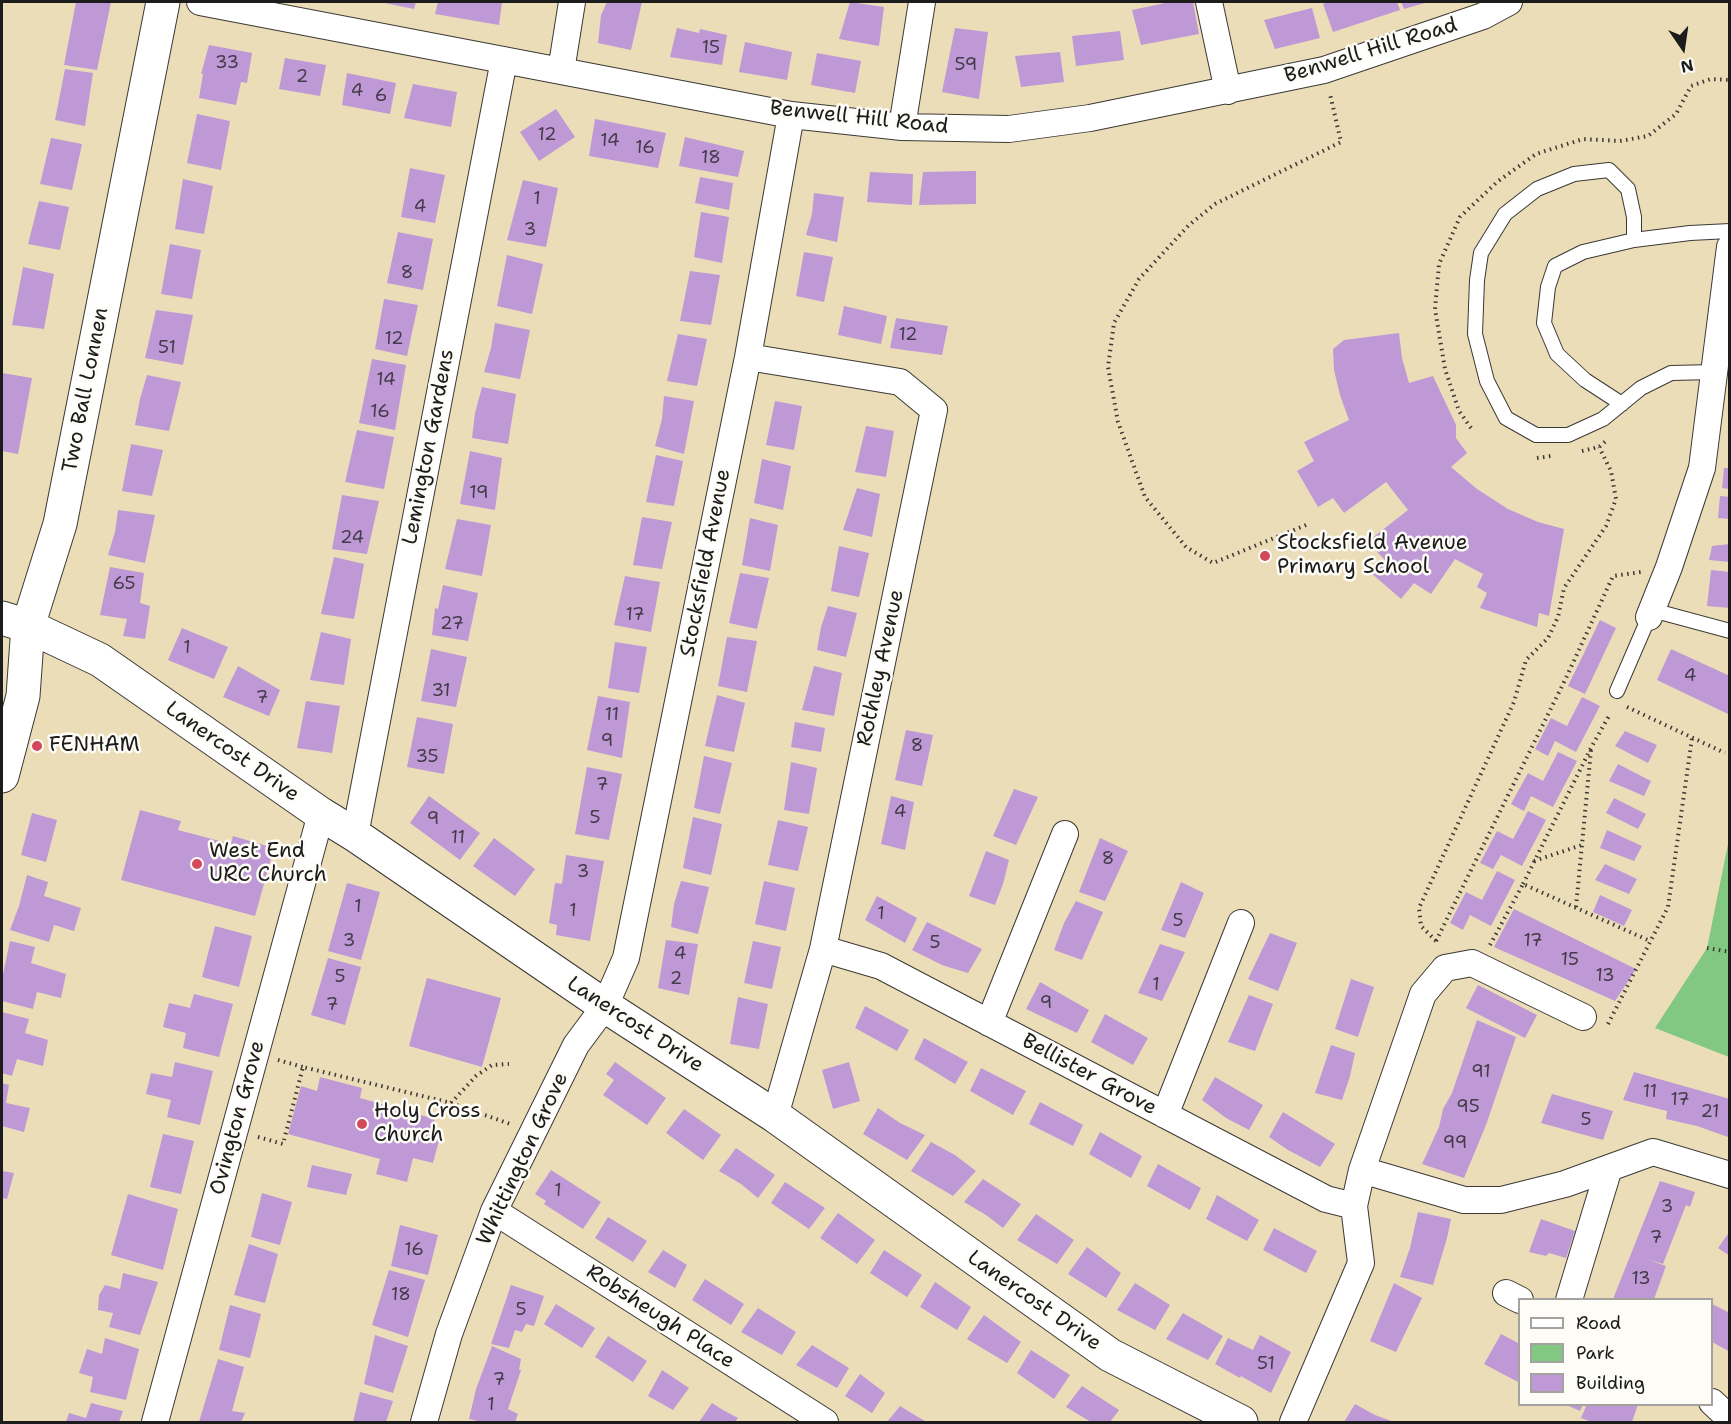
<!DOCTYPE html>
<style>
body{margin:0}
#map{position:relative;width:1731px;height:1424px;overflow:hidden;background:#ecddb9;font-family:"Shantell Sans",sans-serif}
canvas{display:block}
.frame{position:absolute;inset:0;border:3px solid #1c1c1c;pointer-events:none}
.legend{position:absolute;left:1518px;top:1298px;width:195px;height:108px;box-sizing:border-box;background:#fdfcf7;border:2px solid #a3a29f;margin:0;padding:8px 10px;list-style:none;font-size:18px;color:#1c1c1c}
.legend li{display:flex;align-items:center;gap:12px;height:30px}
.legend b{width:30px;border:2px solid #a3a29f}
.north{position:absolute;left:1653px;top:18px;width:60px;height:60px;-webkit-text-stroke:4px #fdfcf7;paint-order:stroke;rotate:167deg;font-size:16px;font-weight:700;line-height:24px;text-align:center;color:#1c1c1c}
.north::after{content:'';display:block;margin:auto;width:21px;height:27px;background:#1c1c1c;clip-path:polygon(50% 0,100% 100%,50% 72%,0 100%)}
</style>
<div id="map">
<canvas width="1731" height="1424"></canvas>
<div class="frame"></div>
<ul class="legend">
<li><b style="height:8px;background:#fff"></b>Road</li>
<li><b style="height:16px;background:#83c882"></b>Park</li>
<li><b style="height:16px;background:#be99d5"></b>Building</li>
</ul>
<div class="north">N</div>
</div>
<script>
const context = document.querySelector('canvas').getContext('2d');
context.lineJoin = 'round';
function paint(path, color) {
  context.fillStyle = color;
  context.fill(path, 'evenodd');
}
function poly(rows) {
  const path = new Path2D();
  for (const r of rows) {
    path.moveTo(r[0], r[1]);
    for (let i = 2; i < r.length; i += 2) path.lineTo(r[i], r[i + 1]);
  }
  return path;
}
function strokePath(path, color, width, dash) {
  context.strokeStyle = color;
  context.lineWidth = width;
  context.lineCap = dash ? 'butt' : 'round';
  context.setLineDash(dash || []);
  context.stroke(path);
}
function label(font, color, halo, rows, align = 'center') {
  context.font = font + ' "Shantell Sans",sans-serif';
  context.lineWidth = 5;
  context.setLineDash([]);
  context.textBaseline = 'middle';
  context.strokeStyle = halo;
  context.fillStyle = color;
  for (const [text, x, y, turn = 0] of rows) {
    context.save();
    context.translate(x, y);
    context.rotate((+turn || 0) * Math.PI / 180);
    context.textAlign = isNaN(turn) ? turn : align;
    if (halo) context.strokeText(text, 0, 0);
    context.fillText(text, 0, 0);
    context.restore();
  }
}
paint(poly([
 [1729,839,1729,1057,1655,1028,1707,948]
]), '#83c882');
paint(poly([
 [76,2,111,2,97,70,64,65],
 [380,2,416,2,414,9],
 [438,2,502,2,499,25,435,14],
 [607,2,642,2,631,50,598,43,601,15],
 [850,2,884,7,879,46,839,39],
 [1170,2,1193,2,1199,34,1141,45,1132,10],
 [1328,2,1397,2,1400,10,1333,32,1323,4],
 [1401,2,1428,2,1404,9],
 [1312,8,1320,38,1275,49,1264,20],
 [677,28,699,33,700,29,727,35,722,65,670,57],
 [955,28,988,32,979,99,942,92],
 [1120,31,1124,60,1076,66,1072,36],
 [745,42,792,52,787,80,739,72],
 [209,45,252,53,247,83,241,82,236,105,199,98,203,74,201,74],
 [1060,52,1064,82,1021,87,1015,56],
 [817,53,861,61,855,93,811,85],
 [285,58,326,65,320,96,279,89],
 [65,69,93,73,85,126,55,120],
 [347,73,396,83,390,114,342,105],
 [413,84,457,92,451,127,404,118],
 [556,109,575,137,539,161,520,132],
 [197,114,230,121,221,170,187,163],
 [595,119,666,133,658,168,589,156],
 [685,137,744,151,738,177,679,166],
 [51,138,82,144,72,190,40,184],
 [410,168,445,175,435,223,401,217],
 [976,171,976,204,919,205,923,172],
 [870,172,913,174,912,205,867,202],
 [700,177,733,183,729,210,695,203],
 [183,179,213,186,204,234,175,229],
 [523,180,558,188,546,247,507,240],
 [814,193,844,197,837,242,806,235,812,214],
 [39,201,69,207,60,250,28,244],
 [701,212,729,217,722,263,694,257],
 [398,232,433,239,423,290,387,283],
 [170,244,201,250,192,299,161,294],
 [804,252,833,257,824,302,796,296],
 [507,255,543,264,532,314,497,306],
 [23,267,54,274,44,329,12,325],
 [690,271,720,275,711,325,680,321],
 [384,299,418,305,407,356,375,349],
 [844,306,887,316,881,344,838,335],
 [156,310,193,315,183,365,145,358],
 [896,318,948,326,942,355,890,348],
 [495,323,530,330,520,379,484,372,491,348],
 [1399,333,1402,358,1409,383,1433,376,1456,425,1456,438,1467,453,1451,467,1477,489,1508,509,1538,522,1564,529,1549,616,1539,613,1537,627,1480,608,1487,593,1477,587,1483,574,1455,559,1431,594,1414,583,1401,599,1370,572,1384,559,1367,542,1408,510,1386,482,1344,513,1333,498,1318,507,1297,471,1314,461,1304,442,1349,420,1340,395,1334,370,1333,349,1344,340],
 [678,334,707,339,697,386,667,381],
 [372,359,406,365,395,430,359,423],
 [2,373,32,378,18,454,2,451],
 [147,375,181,382,169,431,135,425,140,399],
 [482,387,516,394,508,444,472,438,475,413],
 [664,396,694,401,684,454,655,446,662,419],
 [775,401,802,406,794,450,766,445],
 [866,426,894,431,886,477,855,472],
 [357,430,394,437,384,489,345,482],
 [131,444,163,450,152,496,122,491],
 [470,451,502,458,495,510,460,504],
 [656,455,683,461,674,506,646,502],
 [762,459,791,466,783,510,754,503],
 [1724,468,1730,468,1730,489,1722,488],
 [857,488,880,494,872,537,843,530],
 [342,495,379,501,367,554,332,549],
 [1720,496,1730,497,1730,519,1718,518],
 [118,510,155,515,145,563,108,555,115,532],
 [642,517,672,522,662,569,633,565],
 [750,518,778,525,770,571,742,565],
 [457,519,491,525,482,576,445,569],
 [1730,544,1730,562,1709,560,1712,546],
 [839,546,869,553,859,597,831,591],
 [334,557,364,564,354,619,321,614],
 [110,567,144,573,140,603,150,606,145,639,123,636,127,619,100,615],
 [1711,570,1730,572,1730,608,1707,606],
 [740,573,769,578,757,629,729,623],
 [625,576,660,582,651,632,614,625],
 [443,585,478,593,468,641,432,635,435,608,438,609],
 [828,606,857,613,846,657,817,650,821,627],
 [1600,620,1616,628,1585,694,1568,686],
 [182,628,228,647,214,679,168,660],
 [321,632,351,639,344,685,310,680],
 [727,637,757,641,747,692,718,686],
 [615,642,647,647,639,693,608,688],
 [431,649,467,657,456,707,421,701],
 [1671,649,1730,676,1730,715,1657,680],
 [238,666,280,690,269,716,223,697],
 [814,666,842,673,834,716,802,710],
 [717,695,745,703,734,752,705,746],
 [598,696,630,702,622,758,587,750],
 [1582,697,1600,706,1576,752,1555,741,1548,756,1535,749,1551,718,1567,726],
 [306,701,340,706,332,753,297,748],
 [417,717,453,724,444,774,407,767],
 [795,722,825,728,821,752,791,747],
 [906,730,933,735,922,786,895,780],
 [1625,731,1657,745,1648,763,1615,746],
 [1558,752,1577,761,1553,807,1531,796,1524,811,1511,804,1528,773,1543,781],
 [704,756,732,763,720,814,694,808],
 [791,762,817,768,809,814,784,810],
 [1618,764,1651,781,1644,796,1609,781],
 [587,767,622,774,609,840,575,834],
 [1014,789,1038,797,1016,845,993,836],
 [429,796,480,833,460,860,410,823],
 [891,796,914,802,905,850,881,844],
 [1614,798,1646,814,1638,829,1606,813],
 [140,810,181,821,178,830,231,844,233,836,274,848,255,916,121,880],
 [1528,811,1546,820,1522,866,1501,855,1493,869,1480,863,1497,831,1513,839],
 [32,813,57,820,46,862,21,855],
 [693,817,722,824,711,875,683,868],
 [778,820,808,827,798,871,768,865],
 [1607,830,1642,846,1634,861,1600,848],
 [494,838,535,869,515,896,473,866],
 [1100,838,1128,851,1105,901,1079,892],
 [986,851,1009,860,1003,884,995,905,969,896],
 [566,855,604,861,590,941,556,935,557,925,549,923,555,883,562,884],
 [1605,864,1637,879,1629,894,1595,880],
 [1497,871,1515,880,1491,926,1470,915,1463,930,1450,923,1466,892,1482,900],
 [27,875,48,882,44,896,81,908,74,931,54,925,49,942,10,930,19,906],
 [681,881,709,887,698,934,671,927,674,904],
 [764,881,795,888,786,931,755,924],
 [1181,882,1204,893,1185,938,1161,930],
 [347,883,380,892,361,960,328,951],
 [1600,895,1632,910,1624,926,1593,912],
 [877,896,917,918,905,943,865,920],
 [1076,901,1103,912,1082,960,1054,950,1064,923],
 [1514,909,1636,969,1615,1001,1494,947],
 [927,922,982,949,968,973,942,965,912,950],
 [215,926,252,936,239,987,202,977],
 [1270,933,1297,943,1278,991,1248,979],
 [666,940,698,944,689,995,658,988],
 [10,941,35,947,31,963,66,974,61,998,37,992,33,1009,2,1001,2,979],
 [753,941,781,947,772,989,744,983],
 [1160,944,1185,952,1162,1001,1138,993],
 [328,958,361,967,345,1025,311,1015],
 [427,978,501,998,482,1067,409,1046],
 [1351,979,1374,987,1358,1037,1335,1029],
 [1040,982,1089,1010,1077,1033,1026,1009],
 [1478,985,1537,1015,1525,1038,1466,1008],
 [194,994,233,1004,219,1057,183,1048,186,1033,163,1027,169,1003,190,1008],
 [1249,995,1273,1004,1255,1051,1228,1042],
 [738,997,768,1004,759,1049,730,1044],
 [865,1006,909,1030,897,1051,855,1028],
 [2,1012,29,1019,25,1033,48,1040,43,1066,17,1059,12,1076,2,1073],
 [1105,1014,1148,1038,1133,1065,1091,1042],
 [1477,1020,1516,1037,1486,1125,1464,1178,1422,1164,1439,1127,1443,1109,1452,1093],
 [924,1038,968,1062,955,1084,914,1059],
 [1331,1045,1355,1053,1350,1076,1342,1100,1315,1093],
 [175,1062,213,1071,200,1125,167,1117,171,1100,146,1094,151,1073,172,1077],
 [615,1062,666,1098,647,1125,603,1095,614,1080,606,1074],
 [849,1062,860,1101,833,1109,822,1070],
 [981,1068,1026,1091,1013,1115,970,1091],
 [1634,1072,1730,1099,1728,1137,1697,1126,1666,1119,1667,1111,1623,1100],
 [320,1077,362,1088,360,1098,435,1119,432,1130,441,1133,433,1163,413,1158,407,1182,376,1174,380,1159,288,1134,301,1086,317,1091],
 [1215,1077,1263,1105,1249,1130,1226,1118,1202,1100],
 [2,1083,9,1085,6,1103,30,1108,24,1132,2,1126],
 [1552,1094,1613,1111,1603,1140,1541,1123],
 [1040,1102,1083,1125,1073,1146,1029,1124],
 [878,1108,900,1123,925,1135,907,1160,863,1134],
 [684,1109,721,1135,703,1160,666,1133],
 [1283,1112,1335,1144,1320,1167,1288,1150,1269,1137],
 [1100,1132,1142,1156,1131,1178,1089,1154],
 [163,1134,194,1141,181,1194,150,1187],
 [931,1142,955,1155,976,1171,953,1196,911,1171],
 [736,1148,775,1175,758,1198,741,1184,719,1171],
 [1158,1164,1201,1188,1190,1210,1147,1186],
 [312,1165,352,1174,346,1195,307,1187],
 [551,1170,601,1202,583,1229,544,1204,546,1201,535,1194],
 [2,1171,14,1173,7,1199,2,1198],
 [983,1179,1021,1204,1003,1228,986,1215,964,1202],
 [1660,1181,1695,1192,1690,1207,1686,1205,1663,1264,1646,1259,1666,1266,1657,1291,1654,1299,1613,1299],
 [785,1182,825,1208,809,1229,771,1203],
 [262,1193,292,1202,280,1245,251,1237],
 [128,1194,178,1209,163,1270,111,1255],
 [1217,1195,1259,1220,1247,1241,1206,1219],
 [1418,1212,1451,1219,1447,1238,1433,1285,1400,1277,1410,1248],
 [838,1213,875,1240,857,1264,820,1238],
 [1036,1214,1074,1240,1057,1264,1017,1240],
 [608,1217,647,1241,633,1262,595,1238],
 [1541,1219,1575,1231,1566,1258,1549,1253,1546,1256,1529,1252],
 [400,1225,438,1235,428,1275,391,1266],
 [1274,1228,1317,1251,1306,1273,1263,1250],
 [1730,1231,1730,1256,1718,1248],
 [249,1244,278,1254,265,1303,234,1295],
 [1087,1247,1121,1273,1106,1298,1068,1274],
 [663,1250,687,1265,675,1288,648,1272],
 [884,1250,922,1275,907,1297,870,1273],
 [389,1270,425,1280,408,1337,372,1325],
 [123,1273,158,1282,140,1335,109,1327,113,1313,98,1310,99,1295,105,1285,120,1289],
 [705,1279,744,1304,731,1325,692,1300],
 [935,1282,971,1307,957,1330,920,1307],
 [1135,1283,1170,1305,1155,1330,1117,1310],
 [1394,1283,1422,1298,1396,1352,1370,1341],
 [511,1285,544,1296,534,1326,526,1324,522,1332,515,1330,509,1348,491,1344],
 [556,1304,595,1328,582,1348,544,1324],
 [1712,1304,1730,1313,1730,1352,1712,1342],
 [230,1305,261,1314,250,1358,219,1350],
 [758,1308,796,1332,782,1355,741,1332],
 [1183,1313,1223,1336,1208,1360,1166,1339],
 [984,1315,1021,1342,1007,1363,967,1339],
 [1501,1334,1520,1344,1520,1383,1484,1364],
 [375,1335,408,1346,393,1393,364,1384],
 [1260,1335,1291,1352,1271,1393,1241,1376,1240,1378,1215,1364,1228,1338,1253,1350],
 [608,1336,647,1361,633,1382,595,1357],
 [105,1338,139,1349,126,1400,90,1392,93,1377,79,1373,87,1349,102,1354],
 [812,1345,849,1368,837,1388,796,1365],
 [492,1346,521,1359,519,1370,521,1370,508,1409,518,1414,515,1422,482,1422,469,1419,476,1389],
 [1031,1350,1070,1375,1054,1399,1017,1373],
 [218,1359,244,1367,232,1411,245,1413,241,1422,199,1422],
 [662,1370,689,1388,673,1410,648,1396],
 [860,1374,885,1393,872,1413,845,1396],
 [1082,1386,1119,1410,1110,1422,1091,1422,1066,1407],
 [360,1392,393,1401,386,1422,353,1422],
 [91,1403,123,1411,119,1422,66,1422,69,1413,86,1418],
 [712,1403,723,1410,738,1418,735,1422,699,1422],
 [1355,1404,1375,1415,1394,1422,1344,1422],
 [1564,1404,1583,1404,1580,1411],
 [1587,1404,1638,1404,1632,1422,1592,1422,1581,1418],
 [900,1406,918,1417,927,1422,887,1422]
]), '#be99d5');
const lane = poly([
 [1634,240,1634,217,1628,189,1609,170,1574,174,1537,189,1505,214,1481,253,1477,280,1475,334,1487,381,1506,418,1536,435,1568,435,1603,419,1641,388,1671,373,1714,372],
 [1622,404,1585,380,1557,354,1544,323,1548,287,1555,266,1583,252,1634,240,1690,233,1730,231],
 [1652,610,1730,631],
 [1617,691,1649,617]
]);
const street = poly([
 [200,2,791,115,902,127,1009,129,1090,118,1324,70,1483,16,1509,2],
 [1209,2,1228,91],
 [561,71,572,2],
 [902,127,922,2],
 [748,357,900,382,934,410,823,949,775,1116],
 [1649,617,1669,567,1702,468,1730,247],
 [355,835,504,60],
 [823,949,881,966,1326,1199,1354,1206],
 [989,1023,1065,834],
 [1165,1115,1241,923],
 [1362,1170,1464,1200,1501,1200,1565,1184,1653,1152,1730,1175],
 [494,1211,825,1422],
 [1506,1293,1520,1300],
 [1569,1300,1609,1168],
 [1712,1402,1730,1419],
 [155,1422,321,814],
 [424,1422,449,1334,494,1211,576,1045,605,1006,626,958,748,357,791,115],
 [1293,1422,1361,1263,1354,1206,1362,1170,1423,994,1445,968,1472,963,1583,1017]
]);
const secondary = poly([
 [2,618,28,626,100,660,321,814,355,835,605,1006,775,1116,1110,1355,1241,1422],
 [2,776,23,696,28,626,60,524,163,2]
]);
strokePath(lane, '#3b3934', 16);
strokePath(street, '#3b3934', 28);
strokePath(secondary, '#3b3934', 35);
strokePath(poly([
 [1471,428,1459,411,1445,369,1435,309,1439,264,1460,217,1497,182,1536,154,1583,139,1620,141,1648,136,1676,114,1691,86,1711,79,1730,80],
 [1582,451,1599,447,1607,440],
 [1537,458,1551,456],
 [1306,525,1213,563,1186,547,1145,497,1118,422,1108,367,1114,323,1139,279,1189,225,1215,204,1341,142,1330,94],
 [1627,707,1725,753],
 [1534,861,1582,845],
 [1523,884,1592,746,1609,716],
 [1576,907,1591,750],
 [1436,941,1421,926,1419,908,1514,702,1526,660,1548,638,1558,617,1564,588,1606,526,1616,499,1611,471,1599,447],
 [1436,941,1566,678,1613,576,1641,572],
 [1490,945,1523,884,1650,941],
 [1707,948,1730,952],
 [1608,1024,1668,907,1692,738],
 [278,1060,303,1067],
 [451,1103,476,1076,492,1065,509,1064],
 [258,1137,283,1144,303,1067,451,1103,510,1124]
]), '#3b3934', 4, [1.5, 4.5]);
strokePath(lane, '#fff', 14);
strokePath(street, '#fff', 26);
strokePath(secondary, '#fff', 33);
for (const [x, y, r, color] of [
 [1265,556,6,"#d1495b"],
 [37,746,6,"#d1495b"],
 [197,864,6,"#d1495b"],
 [362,1124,6,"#d1495b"]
]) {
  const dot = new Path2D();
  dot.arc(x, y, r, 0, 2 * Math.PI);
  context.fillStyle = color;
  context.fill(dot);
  strokePath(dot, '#fdfcf7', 2);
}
label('18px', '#443b4a', null, [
 ["15",711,48],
 ["33",227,63],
 ["59",966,65],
 ["2",302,77],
 ["4",357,91],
 ["6",381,96],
 ["12",547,135],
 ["14",610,141],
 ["16",645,148],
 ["18",711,158],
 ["1",537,199],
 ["4",420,207],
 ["3",530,230],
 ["8",407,273],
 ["12",908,335],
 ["12",394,339],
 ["51",167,348],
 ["14",386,380],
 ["16",380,412],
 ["19",479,493],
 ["24",352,538],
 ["65",124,584],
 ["17",635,615],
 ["27",452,624],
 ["1",187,648],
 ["4",1690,676],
 ["31",441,691],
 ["7",262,698],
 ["11",612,715],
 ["9",607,741],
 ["8",917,746],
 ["35",427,757],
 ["7",602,785],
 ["4",900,812],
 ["5",595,818],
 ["9",433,819],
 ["11",458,838],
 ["8",1108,859],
 ["3",583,872],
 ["1",358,907],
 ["1",573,911],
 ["1",881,914],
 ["5",1178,921],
 ["3",349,941],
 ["17",1533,941],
 ["5",935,943],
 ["4",680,954],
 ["15",1570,960],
 ["13",1605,976],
 ["5",340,977],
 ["2",676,979],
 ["1",1156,985],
 ["9",1046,1003],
 ["7",332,1005],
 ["91",1481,1072],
 ["11",1650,1092],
 ["17",1680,1100],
 ["95",1468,1107],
 ["21",1710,1112],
 ["5",1586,1120],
 ["99",1455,1143],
 ["1",558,1191],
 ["3",1667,1207],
 ["7",1656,1238],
 ["16",414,1250],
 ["13",1641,1279],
 ["18",401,1295],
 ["5",521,1310],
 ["51",1266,1364],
 ["7",499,1380],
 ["1",491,1405]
]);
label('21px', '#1c1c1c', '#fdfcf7', [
 ["Benwell Hill Road",1371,51,-17],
 ["Benwell Hill Road",859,118,6],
 ["Two Ball Lonnen",86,390,-79],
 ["Lemington Gardens",429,447,-79],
 ["Stocksfield Avenue",706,563,-79],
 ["Rothley Avenue",881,668,-78],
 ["Lanercost Drive",232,752,35],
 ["Lanercost Drive",635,1025,33],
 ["Bellister Grove",1089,1075,28],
 ["Ovington Grove",238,1118,-75],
 ["Whittington Grove",523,1159,-65],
 ["Lanercost Drive",1034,1301,35],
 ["Robsheugh Place",660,1317,33]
]);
label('21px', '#1c1c1c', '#fdfcf7', [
 ["Stocksfield Avenue",1277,544],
 ["Primary School",1277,568],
 ["FENHAM",49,746],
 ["West End",209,852],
 ["URC Church",209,876],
 ["Holy Cross",374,1112],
 ["Church",374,1136]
], 'left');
</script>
